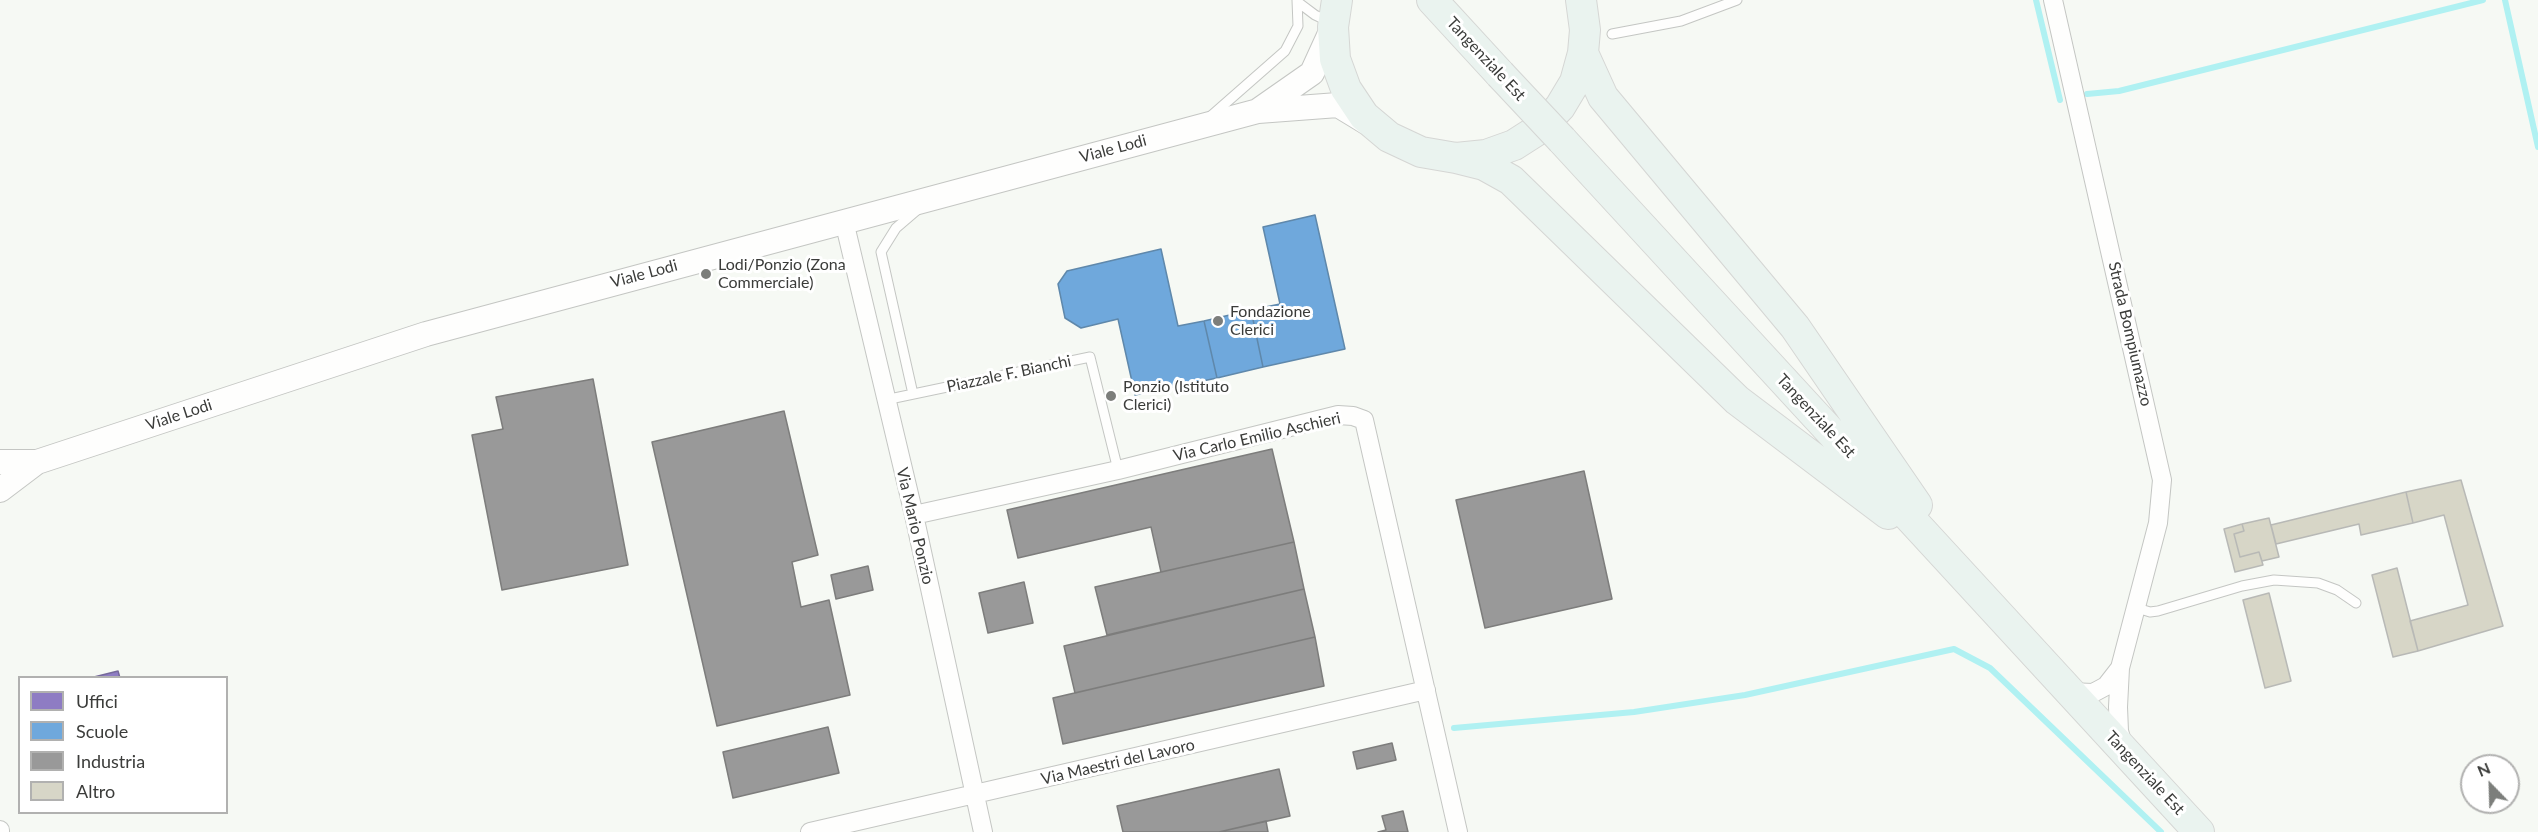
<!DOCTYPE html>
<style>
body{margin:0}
#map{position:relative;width:2538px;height:832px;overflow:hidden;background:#f6f9f4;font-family:Lato,sans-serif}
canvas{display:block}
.legend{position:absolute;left:18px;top:676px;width:210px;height:138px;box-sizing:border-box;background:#fff;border:2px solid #b1b1b0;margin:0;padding:8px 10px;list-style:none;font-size:18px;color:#3b3c3a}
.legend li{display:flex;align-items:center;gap:12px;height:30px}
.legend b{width:30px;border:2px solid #b1b1b0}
.north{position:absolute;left:2460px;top:754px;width:60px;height:60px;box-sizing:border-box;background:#fff;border:2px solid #b1b1b0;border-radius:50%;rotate:337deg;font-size:16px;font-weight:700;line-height:24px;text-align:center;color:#3b3c3a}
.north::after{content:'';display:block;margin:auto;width:21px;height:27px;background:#7c7e7b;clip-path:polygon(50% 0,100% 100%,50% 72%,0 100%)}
</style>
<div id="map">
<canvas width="2538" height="832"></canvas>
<ul class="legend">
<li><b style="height:16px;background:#8e7cc3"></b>Uffici</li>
<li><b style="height:16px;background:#6fa8dc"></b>Scuole</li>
<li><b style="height:16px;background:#999"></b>Industria</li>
<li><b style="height:16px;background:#d7d6c7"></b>Altro</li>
</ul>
<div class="north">N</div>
</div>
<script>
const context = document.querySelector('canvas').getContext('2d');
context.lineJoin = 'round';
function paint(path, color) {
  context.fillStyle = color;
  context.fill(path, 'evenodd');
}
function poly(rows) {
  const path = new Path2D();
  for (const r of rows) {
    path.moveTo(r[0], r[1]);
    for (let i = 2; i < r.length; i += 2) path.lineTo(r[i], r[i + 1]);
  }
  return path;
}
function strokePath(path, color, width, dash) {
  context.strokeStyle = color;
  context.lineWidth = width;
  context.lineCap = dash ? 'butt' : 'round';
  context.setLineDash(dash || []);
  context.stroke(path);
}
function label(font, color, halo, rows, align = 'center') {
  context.font = font + ' Lato,sans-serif';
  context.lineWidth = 6;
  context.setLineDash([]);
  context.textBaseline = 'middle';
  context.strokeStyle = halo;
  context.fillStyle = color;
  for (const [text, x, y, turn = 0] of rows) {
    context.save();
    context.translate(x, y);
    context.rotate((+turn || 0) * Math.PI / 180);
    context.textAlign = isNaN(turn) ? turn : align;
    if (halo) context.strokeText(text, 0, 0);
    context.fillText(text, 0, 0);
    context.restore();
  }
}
const offices = poly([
 [118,671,120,678,90,678,118,671]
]);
paint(offices, '#8e7cc3');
strokePath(offices, '#75699a', 1.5);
const schools = poly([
 [1315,215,1345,349,1263,367,1251,310,1280,304,1263,227,1315,215],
 [1161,249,1178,326,1204,321,1217,378,1135,395,1118,319,1081,328,1065,318,1058,284,1067,271,1161,249],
 [1251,310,1263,367,1217,378,1204,321,1251,310]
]);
paint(schools, '#6fa8dc');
strokePath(schools, '#5f88ab', 1.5);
const industry = poly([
 [593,379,628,565,502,590,472,435,503,429,496,397,593,379],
 [784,411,818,555,792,562,801,607,829,600,850,695,717,726,652,442,784,411],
 [1272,449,1294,542,1161,572,1151,527,1018,558,1007,510,1272,449],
 [1584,471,1612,599,1485,628,1456,500,1584,471],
 [1294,542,1304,589,1107,635,1095,587,1294,542],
 [868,566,873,590,836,599,831,575,868,566],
 [1024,582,1033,623,988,633,979,593,1024,582],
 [1304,589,1315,637,1075,693,1064,646,1304,589],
 [1315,637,1324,686,1063,744,1053,698,1315,637],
 [828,727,839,773,733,798,723,752,828,727],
 [1392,743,1396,760,1357,769,1353,752,1392,743],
 [1279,769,1290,816,1219,832,1123,832,1117,806,1279,769],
 [1403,811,1408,832,1378,832,1386,830,1382,816,1403,811],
 [1266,821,1268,832,1219,832,1266,821]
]);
paint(industry, '#999');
strokePath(industry, '#7d7d7c', 1.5);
strokePath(poly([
 [2036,0,2060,100],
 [2505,0,2538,147],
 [2087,94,2119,91,2483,0],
 [1454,728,1634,712,1745,695,1954,649,1990,668,2161,832]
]), '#b0f1f2', 6);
const building = poly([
 [2461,480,2503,626,2418,651,2410,621,2468,605,2444,515,2413,523,2406,492,2461,480],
 [2406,492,2413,523,2361,535,2359,524,2276,544,2271,525,2406,492],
 [2269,518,2279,557,2262,561,2259,552,2240,557,2234,534,2244,531,2242,524,2269,518],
 [2242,524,2244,531,2234,534,2240,557,2259,552,2263,565,2235,572,2224,529,2242,524],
 [2397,568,2418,651,2393,657,2372,575,2397,568],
 [2269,593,2291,681,2265,688,2243,600,2269,593]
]);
paint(building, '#d7d6c7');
strokePath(building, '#b8b9b6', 1.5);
const service = poly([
 [1299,3,1315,15,1330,22],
 [1612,34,1681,21,1737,0],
 [1211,116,1285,51,1298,26,1297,0],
 [913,394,881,252,896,228,917,210],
 [885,400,1090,357,1118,470],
 [2137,608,2150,612,2158,611,2242,586,2274,580,2318,583,2337,590,2356,603]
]);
const minor = poly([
 [2053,0,2162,480,2158,523,2120,668,2118,707,2119,731,2123,745],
 [844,221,914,515,983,832],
 [914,515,1118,470,1338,415,1353,416,1364,420,1458,832],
 [2069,692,2093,693,2106,686,2120,668],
 [0,830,0,832],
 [810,832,1426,690]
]);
const tertiary = poly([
 [1259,110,1312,73,1333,27],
 [0,462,37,462,426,334,1258,111,1338,105,1366,122],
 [0,490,37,462]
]);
const primary = poly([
 [1337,0,1333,27,1335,59,1346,89,1364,116,1389,137,1421,152,1456,158,1486,155,1514,145,1539,129,1560,107,1575,82,1583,53,1585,30,1581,0],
 [1432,0,1500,74],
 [1583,53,1603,97,1795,327,1917,505],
 [1562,140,2199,832],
 [1456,158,1484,165,1511,180,1737,400,1888,514]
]);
strokePath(service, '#c4c6c3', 11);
strokePath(minor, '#c4c6c3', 20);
strokePath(tertiary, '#c4c6c3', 26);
strokePath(primary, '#d5d6d4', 32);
strokePath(service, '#fefefd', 9);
strokePath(minor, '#fefefd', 18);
strokePath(tertiary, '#fefefd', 24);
strokePath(primary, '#eaf3ef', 30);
const primaryBridge = poly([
 [1500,74,1562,140]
]);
strokePath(primaryBridge, '#d5d6d4', 32, []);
strokePath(primaryBridge, '#eaf3ef', 30);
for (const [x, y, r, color] of [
 [706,274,6,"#7c7e7b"],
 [1218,321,6,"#7c7e7b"],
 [1111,396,6,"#7c7e7b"]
]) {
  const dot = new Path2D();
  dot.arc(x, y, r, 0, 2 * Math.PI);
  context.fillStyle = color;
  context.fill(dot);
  strokePath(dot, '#fff', 2);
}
label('16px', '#3b3c3a', '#fff', [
 ["Tangenziale Est",1486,59,47],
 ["Viale Lodi",1113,149,-15],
 ["Viale Lodi",644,274,-15],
 ["Strada Bompiumazzo",2130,334,77],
 ["Piazzale F. Bianchi",1009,374,-12],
 ["Viale Lodi",179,415,-18],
 ["Tangenziale Est",1816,416,47],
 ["Via Carlo Emilio Aschieri",1257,437,-13],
 ["Via Mario Ponzio",915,526,77],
 ["Via Maestri del Lavoro",1118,762,-13],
 ["Tangenziale Est",2145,773,47]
]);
label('16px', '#3b3c3a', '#fff', [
 ["Lodi/Ponzio (Zona",718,265],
 ["Commerciale)",718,283],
 ["Fondazione",1230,312],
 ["Clerici",1230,330],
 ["Ponzio (Istituto",1123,387],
 ["Clerici)",1123,405]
], 'left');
</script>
